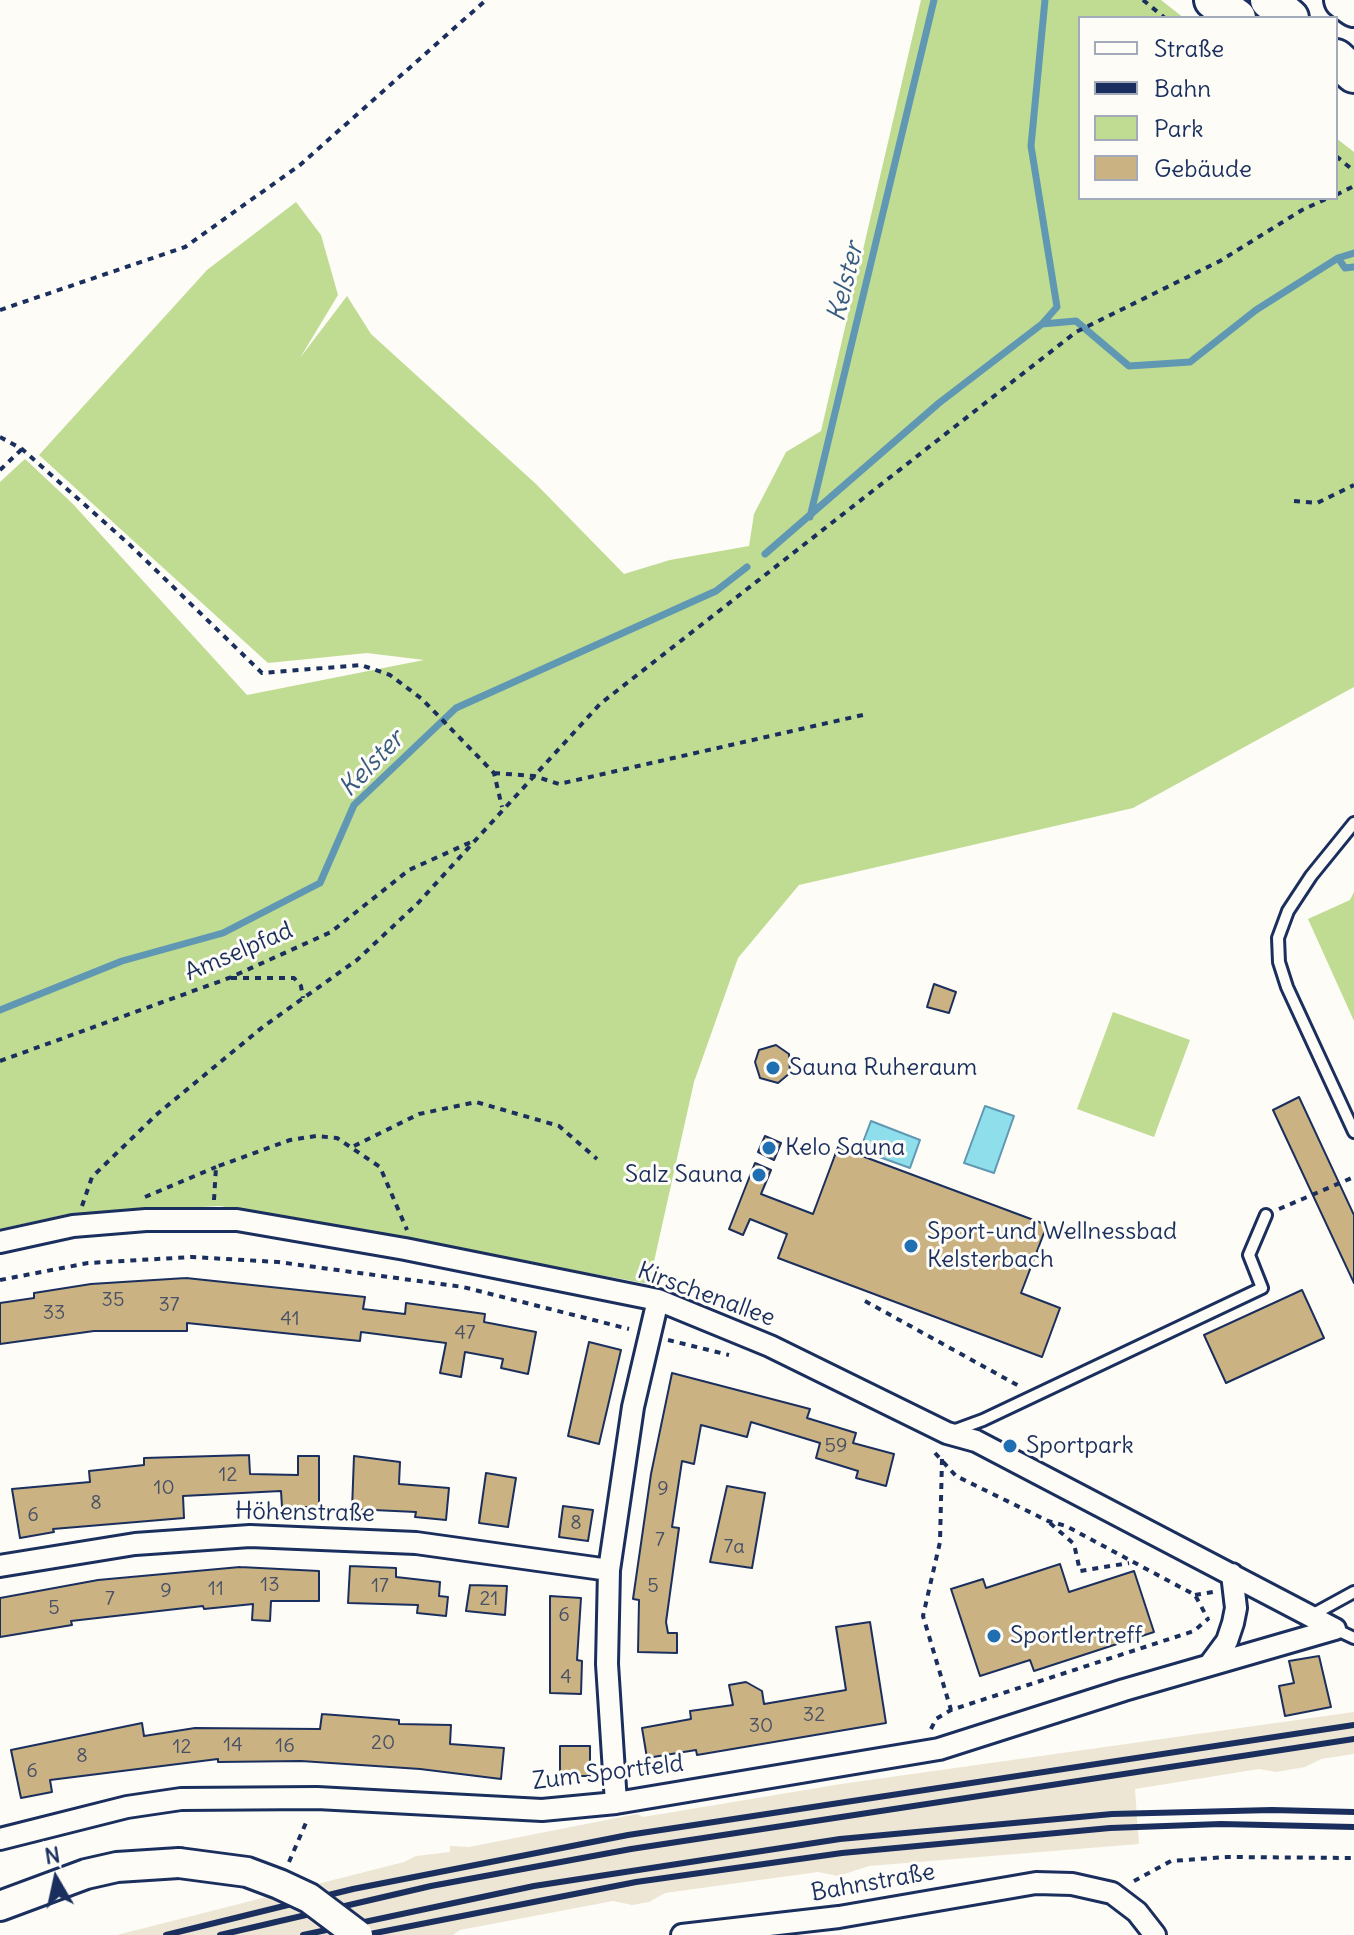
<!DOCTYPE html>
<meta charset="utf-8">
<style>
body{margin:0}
#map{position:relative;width:1354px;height:1935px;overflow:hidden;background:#fdfcf7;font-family:Delius,sans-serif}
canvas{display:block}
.legend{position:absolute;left:1078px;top:16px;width:260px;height:184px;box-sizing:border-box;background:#fdfcf7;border:2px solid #a3aaba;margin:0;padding:10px 14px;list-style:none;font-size:24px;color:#1b2f5e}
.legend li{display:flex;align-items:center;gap:16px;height:40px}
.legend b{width:40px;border:2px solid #a3aaba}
.north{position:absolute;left:16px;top:1839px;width:80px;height:80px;-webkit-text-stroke:6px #fdfcf7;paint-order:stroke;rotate:351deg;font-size:22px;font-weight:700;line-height:32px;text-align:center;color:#1b2f5e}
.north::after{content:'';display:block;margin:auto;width:28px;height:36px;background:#1b2f5e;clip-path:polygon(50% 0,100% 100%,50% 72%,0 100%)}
</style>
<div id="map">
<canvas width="1354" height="1935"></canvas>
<ul class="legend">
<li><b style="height:10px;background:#fdfcf7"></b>Straße</li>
<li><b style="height:10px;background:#1b2f5e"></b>Bahn</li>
<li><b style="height:22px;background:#c0db92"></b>Park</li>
<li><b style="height:22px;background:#cab282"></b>Gebäude</li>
</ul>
<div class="north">N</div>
</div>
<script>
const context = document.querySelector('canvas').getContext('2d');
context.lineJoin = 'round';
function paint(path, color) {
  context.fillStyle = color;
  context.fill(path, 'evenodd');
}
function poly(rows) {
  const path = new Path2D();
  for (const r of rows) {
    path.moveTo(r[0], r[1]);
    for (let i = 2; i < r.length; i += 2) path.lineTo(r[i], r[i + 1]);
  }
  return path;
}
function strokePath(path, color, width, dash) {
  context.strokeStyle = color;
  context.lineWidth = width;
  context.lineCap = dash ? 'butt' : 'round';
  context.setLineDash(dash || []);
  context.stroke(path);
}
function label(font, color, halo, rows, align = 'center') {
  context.font = font + ' Delius,sans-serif';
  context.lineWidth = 6;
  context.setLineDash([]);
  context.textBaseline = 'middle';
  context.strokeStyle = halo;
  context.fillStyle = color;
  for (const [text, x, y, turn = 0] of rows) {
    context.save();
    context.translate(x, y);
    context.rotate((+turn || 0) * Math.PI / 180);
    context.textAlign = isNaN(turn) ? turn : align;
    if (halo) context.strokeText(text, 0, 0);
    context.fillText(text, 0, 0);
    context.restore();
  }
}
paint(poly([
 [1354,1712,1354,1754,1321,1759,1305,1767,1276,1772,1259,1769,1135,1789,1139,1844,869,1866,838,1876,818,1872,665,1893,649,1902,632,1905,613,1901,460,1930,453,1935,117,1935,404,1862,416,1856,450,1852,450,1846,469,1847,637,1814,643,1817,841,1784]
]), '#eee6d4');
paint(poly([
 [921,0,1161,0,1184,18,1080,18,1080,198,1336,198,1336,138,1354,152,1354,687,1133,808,799,885,738,958,694,1082,649,1284,220,1206,68,1214,0,1229,0,482,25,459,72,503,247,695,424,660,367,653,268,663,39,455,207,270,296,202,321,235,338,295,300,358,347,296,371,334,536,484,624,574,670,560,749,546,754,514,786,452,821,431],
 [1354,892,1354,1021,1308,919,1350,900],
 [1113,1012,1190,1040,1154,1137,1077,1109]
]), '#c0db92');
const water = poly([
 [985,1106,1014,1116,994,1173,964,1163,985,1106],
 [871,1121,920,1140,910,1168,860,1150,871,1121]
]);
paint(water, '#8edeeb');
strokePath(water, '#6098b3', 2);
strokePath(poly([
 [1338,258,1345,268,1354,267],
 [1042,324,1057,307,1031,146,1045,0],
 [810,517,934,0],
 [765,554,939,403,1042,324,1076,321,1129,366,1190,362,1256,310,1338,258,1354,253],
 [0,1010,122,961,223,933,320,883,354,805,456,708,716,591,747,567]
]), '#6098b3', 7);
const building = poly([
 [934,984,956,992,949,1013,927,1007,934,984],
 [776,1045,789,1054,790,1073,778,1083,760,1078,755,1062,759,1050,776,1045],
 [1299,1097,1354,1215,1354,1283,1273,1110,1299,1097],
 [765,1136,781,1143,774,1160,758,1152,765,1136],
 [838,1147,1047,1225,1021,1293,1060,1308,1042,1357,778,1258,787,1234,750,1219,743,1235,729,1229,755,1163,771,1170,761,1194,813,1214,838,1147],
 [186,1278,365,1297,363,1309,405,1314,406,1303,485,1314,484,1322,536,1332,528,1374,501,1368,503,1359,465,1352,461,1377,440,1373,446,1343,361,1332,360,1341,187,1323,187,1331,94,1331,0,1344,0,1303,34,1298,34,1293,91,1284,186,1278],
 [1302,1290,1324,1338,1226,1383,1204,1335,1302,1290],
 [589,1342,621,1350,599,1444,568,1436,589,1342],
 [672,1373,810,1409,807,1418,856,1433,853,1443,894,1454,886,1486,856,1478,858,1471,816,1458,820,1443,751,1422,747,1437,701,1425,694,1464,682,1461,672,1527,679,1528,666,1622,668,1633,677,1633,677,1653,638,1652,639,1600,633,1599,651,1474,672,1373],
 [249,1455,250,1474,298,1475,298,1456,319,1456,319,1507,282,1507,281,1491,183,1496,184,1518,53,1529,54,1532,20,1538,12,1489,90,1482,89,1471,144,1465,144,1458,249,1455],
 [354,1456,400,1462,399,1484,449,1488,446,1520,415,1517,416,1512,352,1509,354,1456],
 [486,1473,516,1478,508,1527,479,1523,486,1473],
 [727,1486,765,1493,752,1568,710,1562,727,1486],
 [563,1506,593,1510,588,1541,559,1537,563,1506],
 [1060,1564,1069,1592,1134,1571,1154,1632,1034,1671,1030,1660,980,1676,951,1589,983,1579,986,1588,1060,1564],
 [350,1566,396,1568,396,1577,440,1582,439,1596,448,1597,446,1616,417,1613,418,1605,348,1603,350,1566],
 [240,1567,319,1571,319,1601,271,1601,270,1621,252,1620,253,1604,204,1609,203,1606,71,1621,72,1625,0,1637,0,1598,98,1580,240,1567],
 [470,1585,507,1586,505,1615,466,1611,470,1585],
 [550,1596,581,1598,577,1660,582,1661,581,1694,550,1693,550,1596],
 [870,1622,886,1723,697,1755,696,1750,647,1758,642,1728,691,1719,690,1711,733,1705,729,1685,746,1682,762,1691,764,1704,846,1690,836,1627,870,1622],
 [1319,1656,1331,1707,1285,1716,1279,1686,1294,1683,1289,1661,1319,1656],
 [322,1714,399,1720,399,1724,451,1725,450,1744,504,1748,501,1779,420,1769,301,1761,218,1762,218,1759,50,1780,52,1792,21,1798,11,1750,142,1723,144,1736,195,1728,320,1729,322,1714],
 [560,1746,590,1746,590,1776,560,1776,560,1746]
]);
paint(building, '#cab282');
strokePath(building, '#1b2f5e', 2);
const lane = poly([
 [1354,823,1311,876,1288,911,1278,938,1279,962,1287,987,1354,1132],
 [953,1431,983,1420,1262,1288,1249,1255,1266,1215],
 [1312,1615,1354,1592],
 [1335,1629,1354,1638]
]);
const street = poly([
 [0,1242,73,1226,146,1220,237,1220,405,1249,658,1300,770,1346,947,1433,976,1441,1335,1629],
 [0,1566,135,1544,250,1536,416,1543,609,1570],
 [1210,1664,1227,1641,1233,1623,1236,1608,1232,1574],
 [616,1803,607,1664,609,1570,633,1407,658,1300],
 [0,1839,127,1807,181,1799,317,1798,542,1810,616,1803,939,1749,1124,1690,1335,1629],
 [682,1935,839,1917,1036,1883,1072,1884,1112,1893,1137,1912,1155,1935]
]);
const secondary = poly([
 [0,1906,86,1874,117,1867,179,1863]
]);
const highway = poly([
 [1213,0,1237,18],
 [1269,0,1290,18],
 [1343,0,1354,8],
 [1336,58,1354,74]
]);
strokePath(lane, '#1b2f5e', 16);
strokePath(street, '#1b2f5e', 26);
strokePath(secondary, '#1b2f5e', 34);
strokePath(highway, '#1b2f5e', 42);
strokePath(poly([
 [1143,0,1165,18],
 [1336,156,1354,171],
 [1336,195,1354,186],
 [0,310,185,247,300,165,486,0],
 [0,437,22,449,130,545,262,673,361,665,390,675,422,699,494,773,502,807],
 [0,470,22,449],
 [1294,501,1317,503,1354,485],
 [494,773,534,776,559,784,867,714],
 [231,978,294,978,301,986,303,998],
 [0,1061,229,978,331,932,409,870,471,842],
 [354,1146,419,1114,476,1102,559,1126,597,1159],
 [145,1197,216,1167],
 [214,1200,216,1167,290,1140,316,1136,337,1138,380,1167,407,1230],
 [82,1206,92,1177,156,1115,264,1026,357,960,418,903,600,704,1076,332,1220,261,1302,210,1328,198],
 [1279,1209,1354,1177],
 [0,1280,88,1263,192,1257,278,1262,463,1287,629,1329],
 [865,1301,1019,1386],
 [668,1340,729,1355],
 [935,1453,956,1476,1048,1521,1066,1526,1195,1595,1208,1619],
 [942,1459,940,1542,923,1616,951,1710],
 [1050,1523,1074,1544,1080,1571,1129,1563],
 [1195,1595,1213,1592],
 [931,1729,936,1719,951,1710,1194,1631,1209,1618],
 [289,1862,308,1818],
 [1134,1881,1171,1861,1227,1857,1354,1858]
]), '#1b2f5e', 4, [6, 6]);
strokePath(lane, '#fdfcf7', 10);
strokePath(street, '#fdfcf7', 20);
strokePath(secondary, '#fdfcf7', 28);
strokePath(highway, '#fdfcf7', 36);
strokePath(poly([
 [166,1935,353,1889,628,1835,1354,1725],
 [220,1935,431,1886,631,1849,1354,1739],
 [303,1935,534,1886,840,1839,1112,1814,1272,1810,1354,1812],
 [365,1935,636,1882,842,1853,1110,1828,1221,1824,1354,1827]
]), '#1b2f5e', 6);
const secondaryBridge = poly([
 [179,1863,247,1872,279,1884,309,1898,358,1935]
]);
strokePath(secondaryBridge, '#1b2f5e', 34, []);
strokePath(secondaryBridge, '#fdfcf7', 28);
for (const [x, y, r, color] of [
 [773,1068,8,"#1f6fb2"],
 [769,1148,8,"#1f6fb2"],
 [759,1175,8,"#1f6fb2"],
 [911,1246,8,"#1f6fb2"],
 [1010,1446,8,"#1f6fb2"],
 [994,1636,8,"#1f6fb2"]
]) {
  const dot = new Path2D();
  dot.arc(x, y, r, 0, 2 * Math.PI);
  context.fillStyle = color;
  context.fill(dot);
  strokePath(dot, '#fdfcf7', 3);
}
label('20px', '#475067', null, [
 ["35",113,1300],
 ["37",169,1305],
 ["33",54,1313],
 ["41",290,1319],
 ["47",465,1333],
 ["59",836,1446],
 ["12",228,1475],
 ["10",164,1488],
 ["9",663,1489],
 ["8",96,1503],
 ["6",33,1515],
 ["8",576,1523],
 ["7",660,1540],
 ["7a",734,1547],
 ["13",270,1585],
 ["17",380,1586],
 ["5",653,1586],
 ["11",216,1589],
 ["9",166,1591],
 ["7",110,1599],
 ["21",489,1599],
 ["5",54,1608],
 ["6",564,1615],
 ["4",566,1677],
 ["32",814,1715],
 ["30",761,1726],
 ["20",383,1743],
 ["14",233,1745],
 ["16",285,1746],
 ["12",182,1747],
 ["8",82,1756],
 ["6",32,1771]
]);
label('24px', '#1b2f5e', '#fdfcf7', [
 ["Amselpfad",239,952,-23],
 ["Kirschenallee",706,1295,20],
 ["Höhenstraße",305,1513,1],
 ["Zum Sportfeld",608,1773,-7],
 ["Bahnstraße",873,1883,-10]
]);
label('24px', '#1b2f5e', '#fdfcf7', [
 ["Sauna Ruheraum",789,1068],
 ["Kelo Sauna",785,1148],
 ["Salz Sauna",743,1175,"right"],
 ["Sport-und Wellnessbad",927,1232],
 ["Kelsterbach",927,1260],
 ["Sportpark",1026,1446],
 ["Sportlertreff",1010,1636]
], 'left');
label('italic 26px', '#385b81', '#fdfcf7', [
 ["Kelster",846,282,-76],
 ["Kelster",372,764,-46]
]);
</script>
